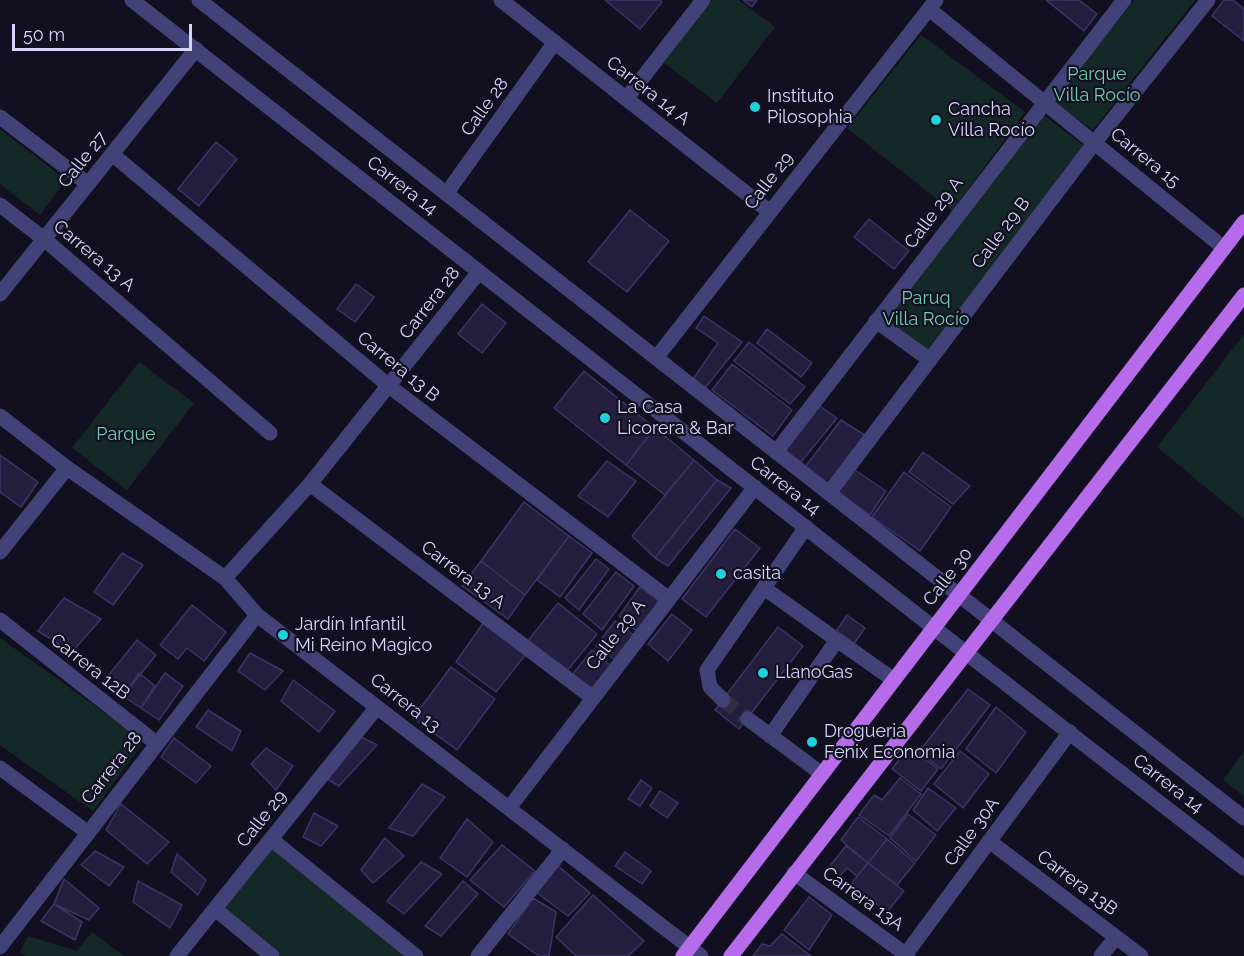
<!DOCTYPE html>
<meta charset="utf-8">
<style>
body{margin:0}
#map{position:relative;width:1244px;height:956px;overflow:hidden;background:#121020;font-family:Raleway,sans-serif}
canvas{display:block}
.scale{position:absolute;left:12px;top:24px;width:180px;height:27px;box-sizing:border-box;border:3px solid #d7d5f9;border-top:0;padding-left:8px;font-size:18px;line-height:21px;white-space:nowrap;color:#d7d5f9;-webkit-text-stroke:4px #121020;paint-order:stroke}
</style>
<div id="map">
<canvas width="1244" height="956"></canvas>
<div class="scale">50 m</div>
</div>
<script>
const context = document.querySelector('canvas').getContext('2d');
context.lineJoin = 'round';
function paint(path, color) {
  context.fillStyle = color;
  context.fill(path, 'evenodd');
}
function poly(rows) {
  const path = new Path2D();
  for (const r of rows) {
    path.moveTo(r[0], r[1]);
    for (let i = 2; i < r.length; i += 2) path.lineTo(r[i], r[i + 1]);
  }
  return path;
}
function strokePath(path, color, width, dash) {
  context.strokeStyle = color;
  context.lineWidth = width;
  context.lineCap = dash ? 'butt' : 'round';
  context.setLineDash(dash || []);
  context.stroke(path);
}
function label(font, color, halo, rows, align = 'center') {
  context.font = font + ' Raleway,sans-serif';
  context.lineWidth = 4.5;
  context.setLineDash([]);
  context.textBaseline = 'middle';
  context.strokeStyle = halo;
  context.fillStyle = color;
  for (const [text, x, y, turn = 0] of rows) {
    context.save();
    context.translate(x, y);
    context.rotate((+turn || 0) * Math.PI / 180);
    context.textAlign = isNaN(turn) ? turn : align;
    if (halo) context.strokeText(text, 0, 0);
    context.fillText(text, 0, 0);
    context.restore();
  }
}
paint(poly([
 [712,0,739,0,775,27,717,103,664,63],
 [1134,0,1195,0,1093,130,1053,102],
 [921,35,1025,112,952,211,847,128],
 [1042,114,1083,145,928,352,884,319],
 [0,129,66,180,40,215,0,184],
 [1244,334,1244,519,1157,447],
 [139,362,194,403,127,490,72,448],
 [0,638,144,741,93,811,0,745],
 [1244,752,1244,796,1223,780],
 [270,846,410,956,280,956,222,908],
 [92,932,124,956,25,956,20,952,28,936,77,951]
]), '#142927');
const building = poly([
 [605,0,660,0,662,2,640,29,605,0],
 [743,0,757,0,752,7,743,0],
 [1046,0,1079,0,1097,14,1084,31,1046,0],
 [1224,0,1233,0,1244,9,1244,41,1212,16,1224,0],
 [216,142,237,159,199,206,178,189,216,142],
 [630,210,669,241,627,292,588,262,630,210],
 [869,219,909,251,894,269,854,237,869,219],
 [356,284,374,297,355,322,337,309,356,284],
 [482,304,506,323,482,353,458,334,482,304],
 [704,316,742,342,705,388,693,379,718,343,696,328,704,316],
 [767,329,812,363,801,377,757,343,767,329],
 [749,342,805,387,790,404,734,361,749,342],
 [732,364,792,410,773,436,712,390,732,364],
 [584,371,655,428,626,465,554,408,584,371],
 [817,404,837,418,800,463,781,450,817,404],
 [841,420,866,436,830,485,805,467,841,420],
 [655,428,694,460,665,495,626,465,655,428],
 [923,452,970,486,953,504,909,472,923,452],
 [0,455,38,482,21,507,0,492,0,455],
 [694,460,717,480,655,558,632,536,694,460],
 [607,461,636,481,608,517,578,496,607,461],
 [852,468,886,491,870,515,835,490,852,468],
 [904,472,951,507,920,551,872,517,904,472],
 [717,480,731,488,668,566,655,558,717,480],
 [524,502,569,536,525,595,481,561,524,502],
 [735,529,760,548,706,617,682,599,735,529],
 [569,536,592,553,560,597,537,580,569,536],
 [122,553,143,565,113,605,94,592,122,553],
 [596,559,609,569,579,610,565,598,596,559],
 [481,561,525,595,508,619,462,586,481,561],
 [616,572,634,586,602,630,583,614,616,572],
 [640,587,660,602,636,631,619,616,640,587],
 [64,598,101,619,72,652,38,631,64,598],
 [558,603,597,634,567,671,527,642,558,603],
 [192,605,226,632,204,661,187,648,178,659,160,645,192,605],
 [672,614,692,630,668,661,648,644,672,614],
 [847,615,865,628,853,645,835,633,847,615],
 [615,621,634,635,615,660,596,646,615,621],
 [484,622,526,654,496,692,456,662,484,622],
 [778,627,803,646,739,729,715,710,778,627],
 [137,640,156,655,123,696,103,682,137,640],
 [592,650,611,666,592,692,572,675,592,650],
 [250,653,283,671,265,690,238,671,250,653],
 [451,667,495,699,457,750,413,718,451,667],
 [139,673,155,686,141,708,123,696,139,673],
 [165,673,183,686,159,720,141,708,165,673],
 [293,680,335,711,319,732,281,701,293,680],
 [968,689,990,705,941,769,919,752,968,689],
 [996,707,1026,732,996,773,966,749,996,707],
 [208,710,241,731,232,751,196,727,208,710],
 [361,737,377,745,339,786,327,779,361,737],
 [174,738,211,766,196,783,161,757,174,738],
 [909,747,938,769,921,791,892,769,909,747],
 [266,748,293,766,276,790,251,764,266,748],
 [960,751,989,774,963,808,934,784,960,751],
 [900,778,921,794,889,836,859,815,874,795,882,800,900,778],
 [641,780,652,788,640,806,628,799,641,780],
 [422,784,445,797,413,836,389,828,422,784],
 [928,788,956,808,937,831,913,810,928,788],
 [660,791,678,803,667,818,650,806,660,791],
 [121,804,169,842,147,864,106,830,121,804],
 [314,813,338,826,321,846,303,837,314,813],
 [908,814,936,835,916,861,890,838,908,814],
 [858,817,887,839,868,863,841,840,858,817],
 [467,819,493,842,467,877,440,858,467,819],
 [385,838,404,856,373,883,361,870,385,838],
 [887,839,915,863,897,885,868,863,887,839],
 [502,845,535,871,504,907,470,880,502,845],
 [846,846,868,863,857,876,847,868,840,876,829,867,846,846],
 [95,851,124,867,109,886,81,865,95,851],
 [625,852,651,871,642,884,615,866,625,852],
 [177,854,206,880,198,895,171,872,177,854],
 [421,862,442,874,404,914,387,901,421,862],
 [868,863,904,891,887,912,851,884,868,863],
 [557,865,590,893,568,916,536,892,557,865],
 [64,879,99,908,89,920,54,904,64,879],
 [138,881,182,905,170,928,133,902,138,881],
 [463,881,478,894,441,936,425,926,463,881],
 [593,895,644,941,628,956,576,956,556,937,593,895],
 [809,897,832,915,809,950,784,930,809,897],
 [533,898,556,912,549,956,539,956,508,934,533,898],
 [54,904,82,922,75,940,41,921,54,904],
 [782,934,811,956,753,956,762,944,770,946,782,934]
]);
paint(building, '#241f3e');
strokePath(building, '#3c3467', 1.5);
strokePath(poly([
 [723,700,748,719]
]), '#302e41', 15, [15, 8]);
strokePath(poly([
 [132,0,934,628,1244,868],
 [199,0,1244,818],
 [501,0,770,212],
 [929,9,1224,248],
 [626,99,703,0],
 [0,117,88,184],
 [112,154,389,386,669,599],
 [446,194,555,42],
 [0,205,44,239,270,433],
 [0,294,196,49],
 [876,321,930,360],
 [656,358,936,0],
 [0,416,67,468,225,578,257,615,701,956],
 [776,452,1124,0],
 [310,484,593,698],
 [829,493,1095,142,1208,0],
 [0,552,67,468],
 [225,578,310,484,479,272],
 [764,588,837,640],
 [0,620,156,743],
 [723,700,710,687,707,670,806,527],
 [748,719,822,774],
 [770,736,837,640,894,680],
 [0,768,87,832],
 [509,808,755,487],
 [271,839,416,956],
 [989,841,1141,956],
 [794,873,908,956],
 [215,909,272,956],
 [0,947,257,615],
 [906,954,1070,732],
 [177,956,377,707],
 [478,956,563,849],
 [1101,956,1116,937]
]), '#424278', 15);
strokePath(poly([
 [683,956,1244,222],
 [731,956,1244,295]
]), '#b56bea', 15);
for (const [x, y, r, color] of [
 [755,107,6,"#1fd1db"],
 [936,120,6,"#1fd1db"],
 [605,418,6,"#1fd1db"],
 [721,574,6,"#1fd1db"],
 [283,635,6,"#1fd1db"],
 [763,673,6,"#1fd1db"],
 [812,742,6,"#1fd1db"]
]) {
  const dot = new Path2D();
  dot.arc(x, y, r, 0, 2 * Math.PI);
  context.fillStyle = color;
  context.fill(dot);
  strokePath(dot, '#121020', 2);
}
label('18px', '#6bcfb1', '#121020', [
 ["Parque",1097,75],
 ["Villa Rocío",1097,96],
 ["Paruq",926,299],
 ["Villa Rocío",926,320],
 ["Parque",126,435]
]);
label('18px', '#d7d5f9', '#121020', [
 ["Carrera 14 A",648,91,38],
 ["Calle 28",485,107,-54],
 ["Carrera 15",1145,158,39],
 ["Calle 27",83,160,-51],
 ["Calle 29",769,181,-52],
 ["Carrera 14",402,186,38],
 ["Calle 29 A",934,213,-53],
 ["Calle 29 B",1001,233,-53],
 ["Carrera 13 A",94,256,40],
 ["Carrera 28",430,303,-52],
 ["Carrera 13 B",398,367,39],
 ["Carrera 14",785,486,38],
 ["Carrera 13 A",463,575,37],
 ["Calle 30",948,577,-52],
 ["Calle 29 A",616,635,-52],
 ["Carrera 12B",90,667,38],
 ["Carrera 13",405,703,38],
 ["Carrera 28",112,768,-52],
 ["Carrera 14",1168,784,38],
 ["Calle 29",262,819,-51],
 ["Calle 30A",972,832,-54],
 ["Carrera 13B",1077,883,37],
 ["Carrera 13A",863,899,36]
]);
label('18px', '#d7d5f9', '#121020', [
 ["Instituto",767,97],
 ["Pilosophia",767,118],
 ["Cancha",948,110],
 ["Villa Rocío",948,131],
 ["La Casa",617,408],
 ["Licorera & Bar",617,429],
 ["casita",733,574],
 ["Jardín Infantil",295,625],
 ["Mi Reino Magico",295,646],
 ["LlanoGas",775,673],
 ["Drogueria",824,732],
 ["Fenix Economia",824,753]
], 'left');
</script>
